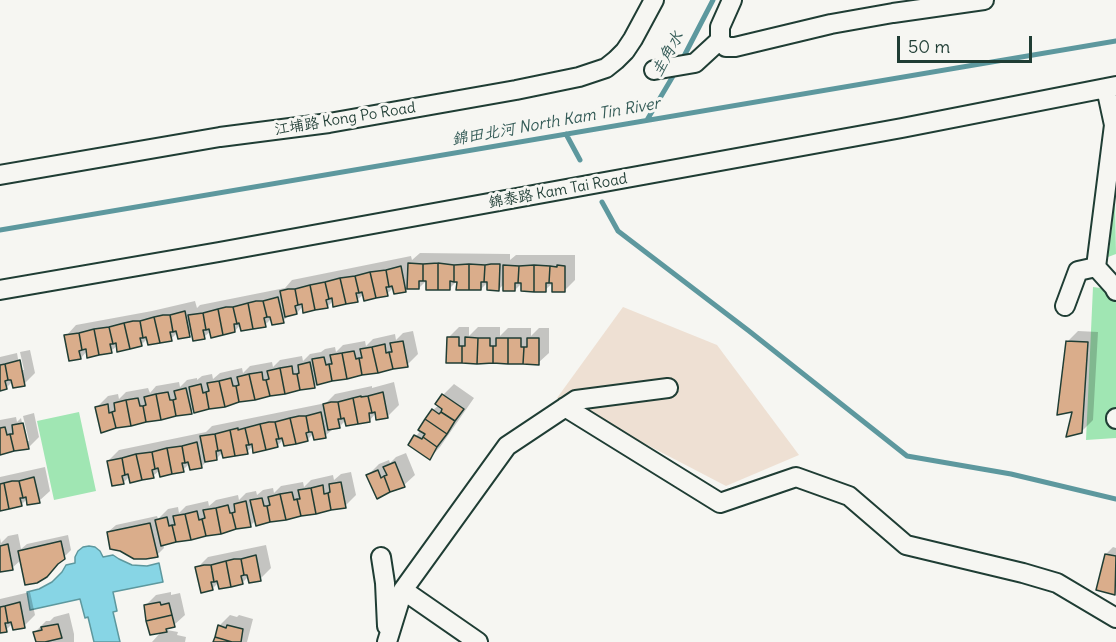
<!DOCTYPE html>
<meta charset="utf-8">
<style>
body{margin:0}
#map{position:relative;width:1116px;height:642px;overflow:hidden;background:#f6f6f2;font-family:Delius,sans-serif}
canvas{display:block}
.scale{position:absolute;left:897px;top:36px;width:135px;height:27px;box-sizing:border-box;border:3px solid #1f3d34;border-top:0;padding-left:8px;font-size:18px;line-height:21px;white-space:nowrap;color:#1f3d34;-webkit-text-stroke:4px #f6f6f2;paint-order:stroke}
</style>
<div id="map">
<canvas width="1116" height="642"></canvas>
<div class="scale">50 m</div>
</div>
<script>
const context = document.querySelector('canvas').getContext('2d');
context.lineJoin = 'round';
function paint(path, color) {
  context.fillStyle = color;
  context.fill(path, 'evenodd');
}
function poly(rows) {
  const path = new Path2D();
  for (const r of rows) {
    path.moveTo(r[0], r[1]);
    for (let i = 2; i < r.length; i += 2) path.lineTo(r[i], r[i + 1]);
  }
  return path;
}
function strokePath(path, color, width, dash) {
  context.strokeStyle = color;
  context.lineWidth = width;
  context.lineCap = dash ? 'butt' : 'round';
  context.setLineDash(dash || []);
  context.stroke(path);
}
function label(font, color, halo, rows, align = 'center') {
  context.font = font + ' Delius,"LXGW WenKai TC",sans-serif';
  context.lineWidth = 6;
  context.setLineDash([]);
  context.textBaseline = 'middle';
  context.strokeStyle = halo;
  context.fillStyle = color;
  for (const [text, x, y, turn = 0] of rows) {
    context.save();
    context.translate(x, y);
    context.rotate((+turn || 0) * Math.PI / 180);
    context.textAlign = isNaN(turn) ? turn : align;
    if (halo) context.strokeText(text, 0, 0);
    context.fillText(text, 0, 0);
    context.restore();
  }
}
paint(poly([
 [623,307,717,345,799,455,726,486,557,398]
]), '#eee0d3');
paint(poly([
 [1115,201,1116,254,1108,257],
 [1093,287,1116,290,1116,438,1086,440],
 [79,412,96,491,54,500,37,421]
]), '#a0e6b3');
const water = poly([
 [89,546,95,547,100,551,103,557,113,555,119,559,132,565,147,566,159,563,163,582,113,592,117,611,113,612,120,642,94,642,88,617,85,618,80,599,30,610,27,592,39,589,52,582,62,572,66,565,75,563,75,557,78,551,83,547,89,546]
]);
paint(water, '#87d5e5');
strokePath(water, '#5d989e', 1.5);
paint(poly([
 [420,253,510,254,510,260,516,255,575,255,575,280,564,291,554,282,545,290,523,282,515,290,504,284,499,289,489,281,481,289,458,280,450,288,427,280,419,288,408,288,405,291,394,287,387,294,364,294,357,300,334,300,327,307,303,306,297,313,290,314,283,321,272,318,265,325,241,324,235,331,211,331,204,337,193,332,189,335,178,332,171,339,148,338,141,345,118,345,111,351,87,351,81,358,66,336,76,325,152,311,195,301,197,308,200,305,285,288,292,280,411,256,412,260],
 [459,327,469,327,469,336,478,327,500,327,500,336,508,328,531,328,531,336,539,328,549,328,549,353,538,363,462,361,448,338],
 [413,331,418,354,407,365,318,383,314,387,195,408,191,412,102,431,97,407,108,396,118,394,119,399,126,392,148,388,150,393,156,386,179,382,180,387,187,380,197,378,197,380,202,376,212,374,213,379,220,373,242,368,243,373,250,366,272,362,273,367,280,360,302,356,303,361,310,354,321,352,325,349,335,347,336,352,343,345,365,341,366,346,373,339,395,334,396,340,403,333],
 [1078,331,1098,332,1093,420,1082,431,1074,410,1067,342],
 [30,350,35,373,24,384,13,381,6,388,0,389,0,357,17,353,20,370,24,370,20,352],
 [394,382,399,405,388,416,377,419,376,413,370,420,346,420,340,426,334,428,325,436,314,433,307,440,284,439,277,446,253,446,247,452,223,452,217,458,208,460,201,467,190,463,183,470,160,470,153,476,130,476,123,483,108,461,119,450,206,432,212,426,326,403,335,394,372,386,372,388],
 [454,384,474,398,440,447,430,458,410,444,421,430,433,410,439,405,443,395],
 [34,413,39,437,28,448,0,453,0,420,16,417,17,422,21,418,26,441,29,441,23,416],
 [406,453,415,475,404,485,368,475,379,464,389,460,390,463,396,457],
 [45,467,50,491,39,501,28,498,21,505,0,509,0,477],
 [351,472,356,495,345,506,256,520,250,526,163,544,164,548,157,555,108,532,116,525,157,516,158,519,168,509,178,507,179,513,186,506,208,501,209,506,216,500,238,495,239,500,246,493,256,491,257,495,263,490,273,488,274,493,281,486,303,482,304,487,311,480,333,475,334,480,341,474],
 [18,534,21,549,27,544,68,535,71,550,64,557,21,560,12,568,0,571,0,538,1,543,8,536],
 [266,545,271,568,260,579,249,576,242,583,219,582,212,589,197,568,208,557],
 [1113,547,1116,548,1116,592,1115,593,1106,554],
 [30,592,35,615,24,626,13,623,6,630,0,631,0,599],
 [171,592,171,595,180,593,185,615,174,625,170,626,167,630,178,632,177,635,186,637,185,642,152,642,161,632,145,606,156,595],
 [69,613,74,634,74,642,37,642,35,632,46,621,50,621,54,617],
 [230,615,237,617,239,615,253,619,247,642,214,642,219,626]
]), '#0003');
strokePath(poly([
 [682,60,713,0],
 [647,120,676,71],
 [566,134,580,160],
 [602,202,618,231,749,331,907,456,1011,474,1116,499],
 [0,230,1116,41]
]), '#5d989e', 5);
const building = poly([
 [408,263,423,264,423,281,419,281,419,289,407,289,408,263],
 [438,263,454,265,454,282,450,281,450,290,438,290,438,263],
 [438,263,438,290,426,290,426,281,423,281,423,264,438,263],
 [469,264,485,265,484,282,481,282,481,290,469,290,469,264],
 [469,264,469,290,456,290,457,282,454,282,454,265,469,264],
 [491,264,500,264,499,291,487,290,487,282,484,282,485,265,491,264],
 [503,265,519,266,518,283,515,283,515,291,503,291,503,265],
 [534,265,550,266,549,283,546,283,546,292,534,292,534,265],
 [534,265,534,292,521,291,521,283,518,283,519,266,534,265],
 [557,265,565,266,565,292,552,292,552,283,549,283,550,266,557,267,557,265],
 [401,266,406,292,394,294,392,286,389,287,386,270,401,266],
 [386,270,389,287,386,287,388,296,376,298,370,272,386,270],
 [370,272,376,298,364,301,362,292,359,293,355,276,370,272],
 [355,276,359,293,356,293,358,302,346,304,340,278,355,276],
 [340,278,346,304,333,307,332,298,329,299,325,282,340,278],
 [325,282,329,299,326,300,328,308,315,310,310,285,325,282],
 [310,285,315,310,303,313,302,304,298,305,295,289,310,285],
 [288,289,295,289,298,305,295,306,297,314,285,317,280,291,288,289],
 [278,297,284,323,272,325,270,317,267,317,263,301,278,297],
 [256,301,263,301,267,317,264,318,266,327,253,329,248,303,256,301],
 [248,303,253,329,241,331,239,323,237,324,233,307,248,303],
 [226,307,233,307,237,324,234,324,235,332,223,335,218,309,226,307],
 [218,309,223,335,211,338,209,329,206,330,203,313,218,309],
 [185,311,190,337,178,339,176,331,173,332,170,315,185,311],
 [203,313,206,330,203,330,205,339,193,341,188,315,203,313],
 [163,315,170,315,173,332,170,332,172,341,160,343,154,317,163,315],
 [154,317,160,343,148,345,146,337,143,338,140,321,154,317],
 [133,321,140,321,143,338,140,338,142,346,130,349,124,323,133,321],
 [124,323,130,349,117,352,116,343,113,344,109,327,124,323],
 [109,327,113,344,110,344,112,353,99,355,94,329,109,327],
 [94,329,99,355,87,358,86,349,82,350,79,333,94,329],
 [79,333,82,350,79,351,81,359,69,361,64,335,79,333],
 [447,337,459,337,459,346,462,346,462,363,446,363,447,337],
 [465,337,478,338,477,364,462,363,462,346,465,346,465,337],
 [478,338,490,338,490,346,493,346,493,363,477,364,478,338],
 [496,338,508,338,508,364,493,363,493,346,496,346,496,338],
 [508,338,521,338,521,347,524,347,523,364,508,364,508,338],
 [527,338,539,338,539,365,523,364,524,347,527,347,527,338],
 [403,341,408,367,393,369,389,352,392,352,390,343,403,341],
 [1066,341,1088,342,1082,433,1066,437,1072,412,1057,415,1066,341],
 [385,344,386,353,389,352,393,369,378,373,372,347,385,344],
 [372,347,378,373,362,375,359,358,362,358,360,349,372,347],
 [354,351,356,359,359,358,362,375,347,379,342,353,354,351],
 [342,353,347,379,332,381,329,364,332,364,330,355,342,353],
 [324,357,326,365,329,364,332,381,317,385,312,359,324,357],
 [20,360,25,386,13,388,11,380,8,380,5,364,20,360],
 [310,362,315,388,300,390,297,374,299,373,298,365,310,362],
 [5,364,8,380,5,381,7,389,0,391,0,365,5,364],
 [292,366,293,374,297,374,300,390,285,394,280,368,292,366],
 [280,368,285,394,270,396,266,380,269,379,267,371,280,368],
 [262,372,263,380,266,380,270,396,255,400,249,374,262,372],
 [249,374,255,400,239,402,236,386,239,385,237,377,249,374],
 [231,378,233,386,236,386,239,402,225,407,219,381,231,378],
 [219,381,225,407,209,409,206,392,209,391,207,383,219,381],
 [201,384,203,393,206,392,209,409,194,413,189,387,201,384],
 [186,388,192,414,176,416,173,400,176,399,174,391,186,388],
 [168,392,170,400,173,400,176,416,161,420,156,394,168,392],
 [383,392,388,418,376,420,375,412,372,413,368,396,383,392],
 [156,394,161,420,146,422,143,406,146,405,144,397,156,394],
 [442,394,464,409,455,421,441,412,442,409,435,404,442,394],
 [361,396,361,397,368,396,372,413,369,413,370,422,358,424,353,398,361,396],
 [138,398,140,406,143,406,146,422,131,426,126,400,138,398],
 [353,398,358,424,346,426,344,418,341,419,338,402,353,398],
 [126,400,131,426,116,428,112,412,115,411,114,403,126,400],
 [331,402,338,402,341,419,338,419,340,428,328,430,323,404,331,402],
 [108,404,109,413,112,412,116,428,101,433,95,407,108,404],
 [432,409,439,414,441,412,455,421,447,434,425,419,432,409],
 [321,412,326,438,314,440,312,432,309,432,306,416,321,412],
 [299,416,306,416,309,432,306,433,308,441,296,444,290,418,299,416],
 [290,418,296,444,284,446,282,438,279,439,275,422,290,418],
 [425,419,447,434,437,447,423,437,425,434,418,430,425,419],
 [269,422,275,422,279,439,276,439,278,447,266,450,260,424,269,422],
 [23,423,29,449,14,451,10,434,13,434,12,425,23,423],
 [260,424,266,450,253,453,252,444,249,445,245,428,260,424],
 [5,427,7,435,10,434,14,451,0,455,0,428,5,427],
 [238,428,238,430,245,428,249,445,246,445,248,454,235,456,230,430,238,428],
 [230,430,235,456,223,458,221,450,218,451,215,434,230,430],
 [215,434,218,451,216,451,217,460,205,462,200,436,215,434],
 [414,435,422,439,423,437,437,447,430,460,408,445,414,435],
 [197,442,202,468,190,470,188,462,185,463,182,446,197,442],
 [182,446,185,463,182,463,184,472,172,474,167,448,182,446],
 [167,448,172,474,160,477,158,468,155,469,152,452,167,448],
 [152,452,155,469,152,470,154,478,142,480,136,454,152,452],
 [136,454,142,480,130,483,128,474,125,475,122,458,136,454],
 [122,458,125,475,122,476,124,484,112,486,107,461,122,458],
 [395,462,405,487,390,492,384,476,387,475,383,467,395,462],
 [378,470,381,478,384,476,390,492,377,499,366,475,378,470],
 [34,477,40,503,27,505,26,497,23,498,19,481,34,477],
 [12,481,19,481,23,498,20,498,22,506,9,509,4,483,12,481],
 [341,482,346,508,331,510,328,493,330,492,329,484,341,482],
 [4,483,9,509,0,511,0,484,4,483],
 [323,485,324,494,328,493,331,510,316,514,311,488,323,485],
 [311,488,316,514,301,516,297,499,300,499,298,490,311,488],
 [292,492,294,500,297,499,301,516,286,520,280,494,292,492],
 [280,494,286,520,270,522,267,506,270,505,268,497,280,494],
 [262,498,264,506,267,506,270,522,256,526,250,500,262,498],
 [246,501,251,527,236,529,232,513,235,512,234,504,246,501],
 [228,505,230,513,232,513,236,529,221,534,216,508,228,505],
 [216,508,221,534,206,536,202,519,205,518,203,510,216,508],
 [197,511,199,520,202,519,206,536,191,540,185,514,197,511],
 [185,514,191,540,176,542,172,525,175,525,173,516,185,514],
 [167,517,169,526,172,525,176,542,161,546,155,520,167,517],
 [150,523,158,557,146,559,134,559,120,551,110,549,107,532,150,523],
 [61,541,65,559,58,564,47,577,37,583,25,585,18,551,61,541],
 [8,544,13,570,0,572,0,546,8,544],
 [1105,554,1116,556,1115,595,1096,590,1105,554],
 [256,555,261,581,249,583,247,575,244,575,241,559,256,555],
 [234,559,241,559,244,575,241,576,243,584,231,587,226,561,234,559],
 [226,561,231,587,219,589,217,581,214,582,211,565,226,561],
 [204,565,211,565,214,582,211,582,213,590,201,593,195,567,204,565],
 [20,602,25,628,13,630,11,622,8,623,5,606,20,602],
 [160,602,161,605,169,603,172,615,146,621,144,605,160,602],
 [5,606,8,623,5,623,7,632,0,633,0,607,5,606],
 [172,615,175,627,166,629,167,632,150,635,146,621,172,615],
 [58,624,62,638,45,642,36,642,33,632,42,630,41,627,58,624],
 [218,625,226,628,227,625,243,629,241,642,232,642,215,637,218,625],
 [215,637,232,642,213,642,215,637]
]);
paint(building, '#daad8b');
strokePath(building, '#1f3d34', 1.5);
const minor = poly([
 [732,0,720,27,720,40,726,47,735,47,831,24,893,13,984,0],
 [654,70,695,63,720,40],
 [0,175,220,137,329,123,516,90,579,77,606,68,616,60,625,51,633,39,654,0],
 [1096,267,1114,287,1116,291],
 [0,290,219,252,902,128,1116,86],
 [1065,306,1078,271,1096,267,1114,125,1106,88],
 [565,407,720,503,796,477,849,496,906,545,1023,573,1057,583,1116,618],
 [1116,419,1116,418],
 [381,557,385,583,387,626],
 [403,590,478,642],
 [387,642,403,590,507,446,576,400,668,388]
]);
strokePath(minor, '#1f3d34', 22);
strokePath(minor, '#f6f6f2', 18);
label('15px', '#1f3d34', '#f6f6f2', [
 ["江埔路 Kong Po Road",345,119,-9],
 ["錦泰路 Kam Tai Road",558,191,-10]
]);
label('italic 16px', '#345b57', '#f6f6f2', [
 ["圭角水",668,54,-61],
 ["錦田北河 North Kam Tin River",556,122,-10]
]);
</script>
